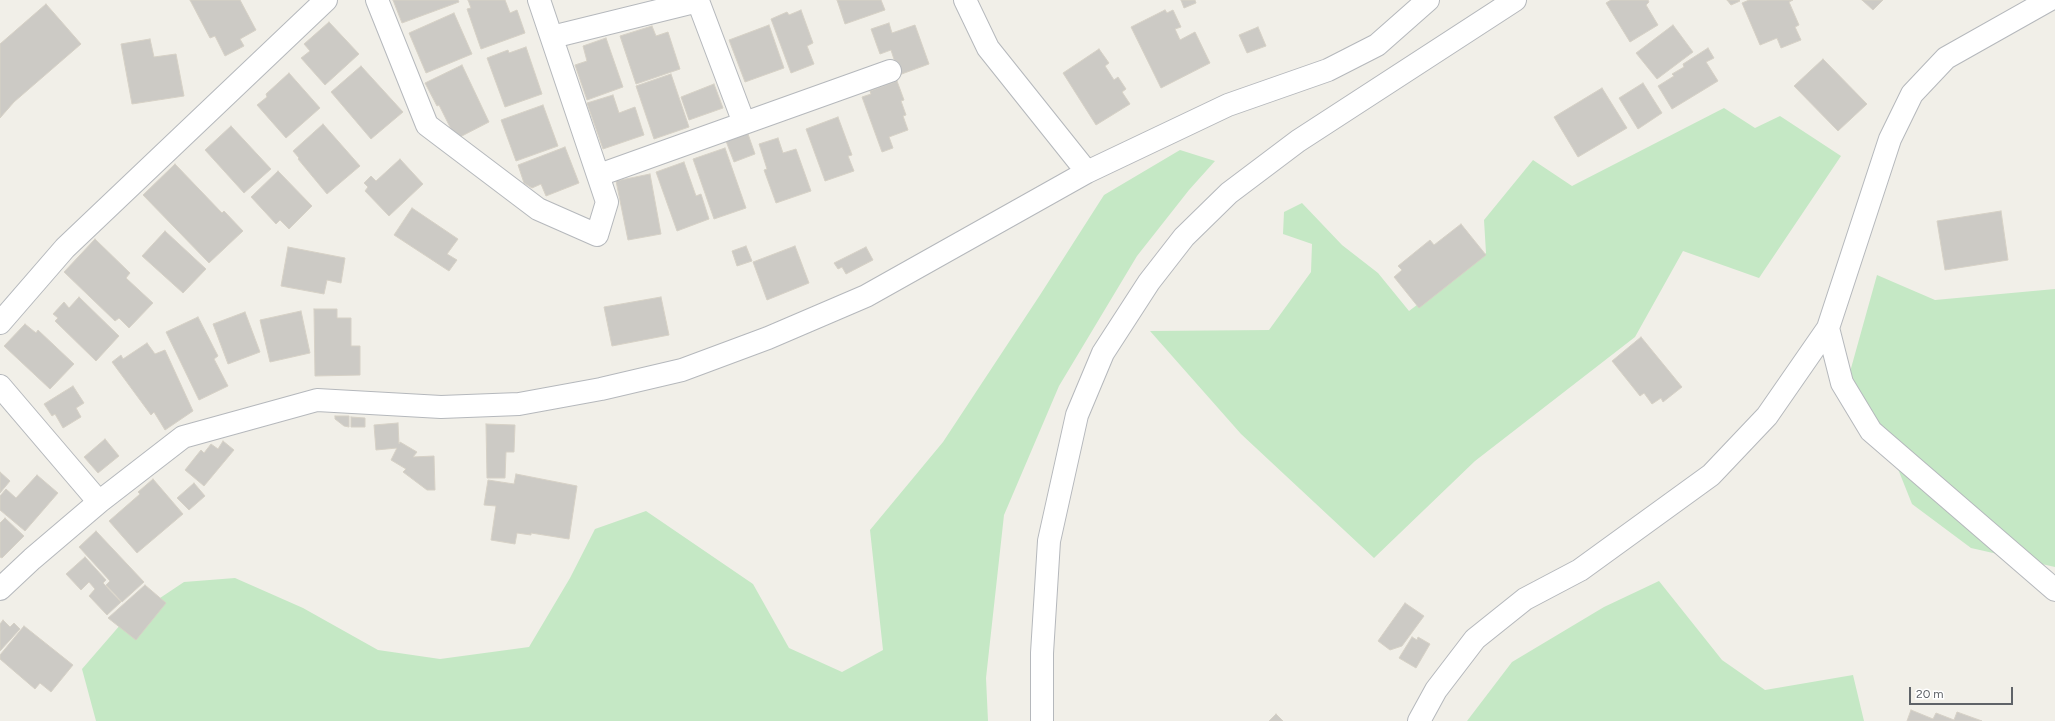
<!DOCTYPE html>
<style>
body{margin:0}
#map{position:relative;width:2055px;height:721px;overflow:hidden;background:#f1efe8;font-family:Figtree,sans-serif}
canvas{display:block}
.scale{position:absolute;left:1909px;top:687px;width:104px;height:18px;box-sizing:border-box;border:2px solid #5f6368;border-top:0;padding-left:5px;font-size:12px;line-height:14px;white-space:nowrap;color:#5f6368;-webkit-text-stroke:3px #fff;paint-order:stroke}
</style>
<div id="map">
<canvas width="2055" height="721"></canvas>
<div class="scale">20 m</div>
</div>
<script>
const context = document.querySelector('canvas').getContext('2d');
context.lineJoin = 'round';
function paint(path, color) {
  context.fillStyle = color;
  context.fill(path, 'evenodd');
}
function poly(rows) {
  const path = new Path2D();
  for (const r of rows) {
    path.moveTo(r[0], r[1]);
    for (let i = 2; i < r.length; i += 2) path.lineTo(r[i], r[i + 1]);
  }
  return path;
}
function strokePath(path, color, width, dash) {
  context.strokeStyle = color;
  context.lineWidth = width;
  context.lineCap = dash ? 'butt' : 'round';
  context.setLineDash(dash || []);
  context.stroke(path);
}
paint(poly([
 [1724,108,1755,128,1780,116,1841,156,1759,278,1683,251,1635,337,1475,461,1374,558,1241,434,1150,331,1269,330,1311,272,1312,244,1283,234,1284,212,1302,203,1342,245,1378,273,1409,311,1486,253,1484,220,1533,160,1572,186],
 [1180,150,1215,161,1189,190,1137,256,1059,386,1004,515,986,678,988,721,96,721,82,669,121,624,184,582,235,578,303,608,378,650,440,659,529,647,570,578,595,529,646,511,753,584,789,648,842,672,883,650,870,530,943,442,1040,295,1104,195],
 [1877,275,1935,300,2055,289,2055,567,1971,548,1912,504,1894,459,1843,397],
 [1659,581,1722,660,1765,690,1853,675,1864,721,1467,721,1512,662,1604,607]
]), '#c5e8c5');
const building = poly([
 [190,0,240,0,256,30,240,39,244,46,225,56,215,36,210,38,190,0],
 [393,0,458,0,459,2,402,23,393,0],
 [468,0,505,0,510,13,517,10,525,33,481,49,467,9,471,8,468,0],
 [837,0,881,0,885,10,845,24,837,0],
 [1181,0,1195,0,1196,3,1184,8,1181,0],
 [1611,0,1648,0,1649,2,1646,5,1658,25,1630,42,1606,3,1611,0],
 [1727,0,1739,0,1740,1,1731,5,1727,0],
 [1749,0,1793,0,1789,2,1799,25,1795,27,1801,40,1781,48,1777,38,1760,45,1742,3,1749,0],
 [1862,0,1883,0,1873,10,1862,0],
 [46,4,81,44,14,102,0,118,0,44,46,4],
 [801,10,813,43,807,46,814,64,791,73,771,19,787,12,789,15,801,10],
 [1165,10,1167,13,1173,10,1181,27,1175,29,1180,40,1195,32,1210,63,1161,88,1131,27,1165,10],
 [454,13,472,54,426,73,409,33,454,13],
 [329,22,359,54,325,85,301,58,310,51,304,44,329,22],
 [889,23,892,33,915,25,929,64,899,75,891,50,880,54,871,29,889,23],
 [769,25,784,68,745,82,729,40,769,25],
 [1673,25,1693,52,1657,79,1636,53,1673,25],
 [652,26,656,36,668,32,680,69,636,84,620,36,652,26],
 [1258,27,1266,46,1247,53,1239,35,1258,27],
 [606,38,623,87,587,100,575,65,587,61,583,46,606,38],
 [150,39,154,57,176,54,184,96,132,104,121,44,150,39],
 [526,47,542,94,505,107,487,58,508,50,509,53,526,47],
 [1708,48,1714,58,1706,62,1718,81,1672,109,1658,86,1674,76,1672,74,1684,67,1683,64,1708,48],
 [1099,49,1109,63,1105,66,1114,80,1118,77,1126,89,1122,92,1130,104,1096,125,1063,73,1099,49],
 [1823,59,1867,104,1838,131,1794,86,1823,59],
 [462,65,489,122,456,139,439,105,437,106,425,83,462,65],
 [361,66,403,112,371,139,331,92,361,66],
 [289,73,320,108,286,138,257,105,267,97,266,94,289,73],
 [671,74,689,127,654,139,636,86,671,74],
 [897,81,904,100,901,101,906,115,903,116,908,130,889,137,893,148,882,152,862,97,871,94,870,91,897,81],
 [1643,83,1662,113,1638,129,1619,98,1643,83],
 [714,84,723,108,689,120,681,97,714,84],
 [1602,88,1627,128,1578,157,1554,117,1602,88],
 [613,95,619,113,635,107,644,135,603,149,587,103,613,95],
 [543,105,558,146,516,161,501,120,543,105],
 [838,117,852,155,848,156,854,171,825,181,806,129,838,117],
 [323,124,360,166,327,194,298,159,299,158,293,151,323,124],
 [231,126,271,169,244,193,205,150,231,126],
 [748,134,755,154,734,162,726,141,748,134],
 [778,138,783,153,796,149,811,191,776,203,764,170,767,169,759,144,778,138],
 [565,147,579,183,546,196,541,184,532,188,524,183,518,165,565,147],
 [725,148,746,208,714,219,693,159,725,148],
 [400,159,423,184,389,216,365,191,368,187,364,183,371,176,376,181,400,159],
 [684,162,696,196,701,194,709,219,677,231,656,172,684,162],
 [175,164,222,213,224,211,243,231,209,263,143,195,175,164],
 [278,171,312,206,289,229,280,220,276,224,251,197,278,171],
 [650,174,661,234,628,240,616,181,650,174],
 [412,208,458,239,447,254,457,260,449,271,394,235,412,208],
 [2001,211,2008,260,1945,270,1937,221,2001,211],
 [1461,224,1486,255,1419,308,1394,277,1402,270,1398,266,1430,240,1434,245,1461,224],
 [165,231,206,269,183,293,142,256,165,231],
 [95,239,130,273,126,278,153,303,129,328,119,318,115,321,64,272,95,239],
 [746,246,752,261,737,266,732,251,746,246],
 [795,246,809,283,767,300,753,262,795,246],
 [288,247,345,258,341,283,327,280,324,294,281,286,288,247],
 [866,247,873,260,846,274,842,267,838,269,834,263,866,247],
 [79,297,119,336,96,361,55,321,58,318,53,314,64,302,69,308,79,297],
 [661,297,669,335,612,346,604,307,661,297],
 [314,309,337,309,337,318,351,318,351,346,360,346,360,375,315,376,314,309],
 [301,311,310,353,270,362,260,320,301,311],
 [245,312,260,352,228,364,213,324,245,312],
 [198,317,218,356,214,359,228,386,199,400,166,332,198,317],
 [25,324,36,333,38,330,74,364,50,389,4,346,25,324],
 [1641,337,1682,387,1663,402,1661,398,1652,404,1644,393,1640,396,1612,361,1641,337],
 [147,343,155,354,165,350,193,411,165,430,154,412,151,415,112,362,121,355,123,359,147,343],
 [73,386,84,403,76,408,81,417,63,428,55,414,52,416,44,404,73,386],
 [335,416,349,416,349,427,344,426,335,419,335,416],
 [351,417,365,418,365,427,351,427,351,417],
 [398,423,399,444,400,442,417,452,413,457,434,456,435,490,427,490,403,472,406,469,391,460,397,448,376,450,374,425,398,423],
 [486,424,515,425,514,452,506,452,505,478,487,478,486,424],
 [105,439,119,456,98,473,84,457,105,439],
 [223,441,234,450,204,486,185,470,201,450,204,453,211,444,218,449,223,441],
 [0,472,10,481,0,493,0,472],
 [516,474,577,486,569,539,531,533,531,535,517,533,515,544,491,540,496,506,484,505,488,480,514,484,516,474],
 [37,475,58,493,25,531,0,510,0,496,6,489,16,498,37,475],
 [153,479,183,514,137,553,109,521,140,494,138,492,153,479],
 [194,483,205,496,189,510,177,498,194,483],
 [5,518,24,536,2,558,0,557,0,523,5,518],
 [96,531,144,582,122,602,106,585,110,581,79,547,96,531],
 [85,557,106,580,103,583,121,602,107,615,89,596,95,589,89,582,81,590,66,574,85,557],
 [145,585,166,603,136,640,108,618,145,585],
 [1405,603,1424,616,1402,646,1390,650,1378,641,1405,603],
 [3,620,10,627,14,623,20,629,0,651,0,624,3,620],
 [24,626,73,665,51,692,40,683,35,689,0,659,0,655,24,626],
 [1412,637,1417,640,1418,637,1430,644,1416,668,1399,658,1412,637],
 [1911,710,1933,719,1936,713,1954,720,1957,712,1982,721,1907,721,1911,710],
 [1276,714,1283,721,1269,721,1276,714]
]);
paint(building, '#cccac5');
strokePath(building, '#d6d1c6', 1);
const minor = poly([
 [377,0,427,125,538,209,597,235,607,202,539,0],
 [965,0,988,48,1087,172],
 [552,37,698,1,744,123],
 [599,175,890,71],
 [0,323,65,248,326,0],
 [1828,328,1890,139,1912,94,1946,58,2049,0],
 [0,386,99,502],
 [0,589,32,559,99,502,183,437,317,400,441,407,519,404,601,389,682,370,768,338,866,296,1087,172,1228,105,1328,70,1377,45,1428,0],
 [1419,721,1436,690,1475,639,1525,599,1580,570,1711,475,1767,416,1828,328,1842,383,1871,431,2055,590]
]);
const tertiary = poly([
 [1042,721,1042,653,1049,541,1077,415,1103,353,1149,282,1184,237,1229,193,1298,141,1515,0]
]);
strokePath(minor, '#b5b8bc', 24);
strokePath(tertiary, '#b5b8bc', 24);
strokePath(minor, '#fff', 22);
strokePath(tertiary, '#fff', 22);
</script>
